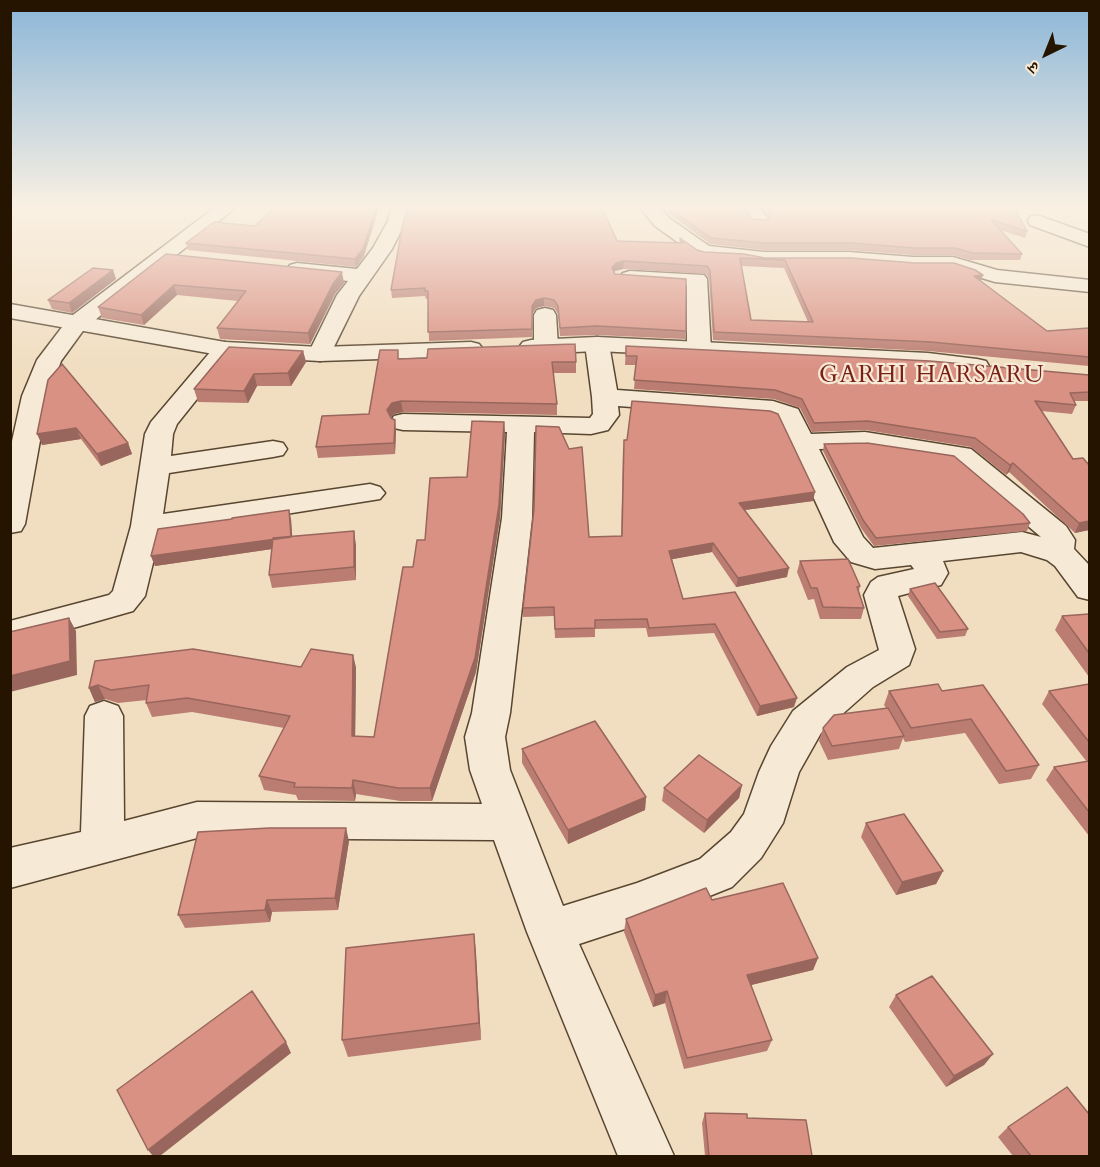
<!DOCTYPE html>
<meta charset="utf-8">
<style>
body{margin:0}
#map{position:relative;width:1100px;height:1167px;overflow:hidden;background:#f1dec1;font-family:Cardo,"Noto Serif Devanagari",serif}
canvas{display:block}
.frame{position:absolute;inset:0;border:12px solid #251400;pointer-events:none}
.north{position:absolute;left:1016px;top:24px;width:60px;height:60px;-webkit-text-stroke:4px #f6ead7;paint-order:stroke;rotate:223deg;font-size:16px;font-weight:700;line-height:24px;text-align:center;color:#251400}
.north::after{content:'';display:block;margin:auto;width:21px;height:27px;background:#251400;clip-path:polygon(50% 0,100% 100%,50% 72%,0 100%)}
</style>
<div id="map">
<canvas width="1100" height="1167"></canvas>
<div class="frame"></div>
<div class="north">उ</div>
</div>
<script>
const context = document.querySelector('canvas').getContext('2d');
context.lineJoin = 'round';
function poly(rows) {
  const path = new Path2D();
  for (const r of rows) {
    path.moveTo(r[0], r[1]);
    for (let i = 2; i < r.length; i += 2) path.lineTo(r[i], r[i + 1]);
  }
  return path;
}
function strokePath(path, color, width, dash) {
  context.strokeStyle = color;
  context.lineWidth = width;
  context.lineCap = dash ? 'butt' : 'round';
  context.setLineDash(dash || []);
  context.stroke(path);
}
function paint(path, color) {
  context.fillStyle = color;
  context.fill(path, 'evenodd');
}
function label(font, color, halo, rows, align = 'center') {
  context.font = font + ' Cardo,serif';
  context.lineWidth = 4.5;
  context.setLineDash([]);
  context.textBaseline = 'middle';
  context.strokeStyle = halo;
  context.fillStyle = color;
  for (const [text, x, y, turn = 0] of rows) {
    context.save();
    context.translate(x, y);
    context.rotate((+turn || 0) * Math.PI / 180);
    context.textAlign = isNaN(turn) ? turn : align;
    if (halo) context.strokeText(text, 0, 0);
    context.fillText(text, 0, 0);
    context.restore();
  }
}
const minor = poly([
 [218,205,239,205,85,328,61,361,48,396,25,524,21,531,10,533,10,450,22,396,37,360,69,318,218,205],
 [392,205,410,205,406,221,392,249,359,296,328,359,320,361,312,359,308,354,337,295,348,281,297,275,290,273,287,269,290,265,297,263,357,269,373,248,388,221,392,205],
 [638,205,657,205,669,218,709,246,764,252,849,252,913,257,953,257,997,270,1090,280,1090,292,995,282,952,269,913,269,849,264,764,264,743,260,704,258,697,256,655,226,638,205],
 [739,205,758,205,769,220,767,224,753,224,739,205],
 [1037,215,1090,234,1090,247,1030,225,1028,221,1030,217,1037,215],
 [630,271,704,275,707,279,711,349,707,354,699,356,691,354,687,349,687,285,623,281,620,277,623,273,630,271],
 [545,308,553,310,556,315,558,346,554,351,546,353,538,351,534,346,534,315,537,310,545,308],
 [597,337,605,339,609,344,617,390,773,401,798,409,811,434,865,432,971,449,1066,526,1075,540,1074,549,1090,566,1090,600,1078,597,1055,566,1047,560,1021,552,943,561,948,573,941,585,898,596,915,649,909,665,873,687,821,733,799,772,783,823,761,858,732,887,637,925,579,944,674,1156,618,1156,527,932,494,840,197,838,10,888,10,848,81,832,85,716,90,706,104,701,118,706,123,716,124,821,197,802,482,804,470,770,465,737,472,713,502,518,507,432,403,430,394,428,390,422,394,416,403,414,590,418,593,414,592,397,585,344,589,339,597,337],
 [618,406,769,417,778,420,834,542,851,562,875,569,911,565,914,569,878,577,871,582,864,595,879,650,847,667,793,711,771,746,759,772,744,814,731,832,700,859,637,883,563,906,510,770,505,737,510,713,532,518,534,432,591,434,608,430,619,415,618,406],
 [865,448,952,462,1041,537,1022,532,873,548,863,537,819,449,865,448],
 [225,342,233,344,237,349,177,424,173,434,171,456,273,441,283,443,287,449,283,455,273,457,169,473,163,514,370,484,380,487,385,493,380,499,160,534,145,596,133,611,10,646,10,621,109,595,113,591,131,526,145,434,151,422,217,344,225,342]
]);
const tertiary = poly([
 [10,304,225,342,320,347,471,342,479,344,483,349,479,354,471,356,320,361,225,356,10,318,10,304],
 [597,337,928,353,977,359,986,361,989,366,986,371,977,373,928,367,597,351,531,354,523,352,519,347,523,342,531,340,597,337]
]);
strokePath(minor, '#584630', 3);
strokePath(tertiary, '#584630', 3);
paint(minor, '#f6ead7');
paint(tertiary, '#f6ead7');
paint(poly([
 [761,205,1013,205,1027,231,1025,238,1000,230,1022,254,1020,260,970,260,953,255,913,255,849,250,764,250,710,244,668,213,668,207,752,219,768,220,770,217],
 [680,238,697,250,704,252,765,258,983,275,981,281,1047,331,1089,328,1089,366,928,351,713,340,709,279,706,274,623,269,615,271,614,273,615,274,686,331,685,339,597,335,560,336,558,314,554,308,544,306,536,308,532,314,532,337,429,341,428,299,426,299,425,296,392,298,391,290,617,241,679,243],
 [741,266,784,268,808,322,751,320],
 [186,243,364,256,356,267,188,250],
 [166,254,344,283,335,294,310,344,220,339,217,328,238,301,177,295,144,325,102,318,98,307],
 [113,270,116,279,72,313,52,309,48,300],
 [626,346,1089,375,1089,401,1074,401,1076,405,1072,414,1041,411,1089,530,1075,533,1009,472,1006,475,971,447,865,430,812,432,800,408,774,399,634,389,636,365,625,365],
 [303,351,306,362,291,386,257,386,248,403,198,402,194,389],
 [399,359,576,362,576,373,553,373,557,404,557,415,403,412,394,414,390,418,396,431,395,454,318,458,316,447,369,414],
 [48,380,128,443,132,454,101,466,81,439,42,445],
 [504,422,505,434,500,518,476,672,432,801,400,801,356,794,355,801,298,800,296,795,264,790,259,776,284,728,192,712,152,717,146,703,147,700,118,703,105,699,95,702,89,688,95,661,301,667,353,655,356,668,355,736,374,737,413,567,425,540],
 [824,444,1030,523,1027,531,874,546,861,528,823,451],
 [623,448,813,501,745,510,787,577,736,587,712,552,672,559,683,599,735,592,794,707,757,716,714,633,648,637,646,628,595,629,595,637,555,638,554,616,523,617,523,608,589,537,621,536],
 [291,519,292,537,356,545,356,580,272,588,269,575,272,549,155,566,151,556],
 [800,561,860,586,859,591,864,608,861,619,820,619,814,599,808,600,797,572],
 [910,589,968,629,965,636,937,639,908,596],
 [1089,614,1089,677,1055,630,1062,616],
 [1089,684,1089,836,1046,780,1054,767,1087,762,1042,704,1049,691],
 [889,691,942,691,1039,765,1031,779,999,784,965,733,905,742,903,738,899,749,828,760,819,741,823,728,886,708,884,705],
 [522,749,646,797,645,810,568,844,522,763],
 [742,785,739,798,704,833,662,801,664,788],
 [866,823,943,871,936,884,896,895,861,837],
 [349,841,338,910,272,912,270,922,185,928,178,915],
 [712,900,818,958,813,970,751,985,772,1040,767,1051,684,1069,665,1003,653,1007,624,932,626,919],
 [474,934,481,1040,348,1057,342,1040],
 [896,995,993,1054,984,1065,946,1087,889,1007],
 [705,1113,747,1118,812,1156,705,1156,702,1123],
 [1008,1127,1089,1156,1013,1156,998,1137]
]), '#bb7d72');
paint(poly([
 [377,205,380,205,364,256,356,267,355,259],
 [624,261,623,269,615,271,611,276,612,268,616,263],
 [113,270,116,279,72,313,69,303],
 [342,272,344,283,335,294,310,344,308,333,333,284],
 [983,275,980,283,974,276],
 [174,285,177,295,144,325,141,315],
 [544,298,544,306,536,308,532,314,532,337,532,306,536,300],
 [303,351,306,362,291,386,288,373],
 [254,374,257,386,248,403,244,391],
 [401,401,403,412,394,414,388,421,387,410,392,403],
 [395,420,396,431,395,454,394,443],
 [504,422,505,434,500,518,476,672,432,801,430,788],
 [76,428,81,439,42,445,37,434],
 [128,443,132,454,101,466,97,454],
 [1013,463,1009,472,1006,475,1010,465],
 [815,492,813,501,737,511,739,503],
 [289,510,291,519,293,546,155,566,151,556],
 [1089,521,1089,530,1075,533,1079,523],
 [354,531,356,545,356,580,354,567],
 [713,543,712,552,668,560,669,551],
 [789,568,787,577,736,587,738,578],
 [69,618,76,631,77,675,10,692,10,676],
 [353,655,356,668,355,749,352,736],
 [98,685,105,699,95,702,89,688],
 [797,698,794,707,757,716,760,706],
 [353,780,356,794,355,801,352,788],
 [742,785,739,798,704,833,707,820],
 [646,797,645,810,568,844,568,830],
 [346,828,349,841,338,910,335,898],
 [943,871,936,884,896,895,902,882],
 [267,900,272,912,270,922,265,910],
 [474,934,476,952,481,1040,479,1023],
 [818,958,813,970,743,987,747,975],
 [667,991,665,1003,653,1007,655,995],
 [286,1042,291,1053,160,1156,153,1156,148,1150],
 [993,1054,984,1065,946,1087,954,1076]
]), '#98665c');
const building = poly([
 [276,205,377,205,363,249,355,259,186,243,214,222,255,226,276,205],
 [409,205,601,205,617,241,683,243,680,238,697,250,704,252,744,254,765,258,851,258,915,263,954,263,975,270,983,275,974,276,1047,331,1089,328,1089,357,931,342,714,332,710,271,707,266,624,261,616,263,612,268,615,274,686,279,686,331,597,326,560,328,558,306,554,300,544,298,536,300,532,306,532,329,428,332,428,291,425,291,425,288,391,290,403,223,409,205],
 [740,258,785,260,813,322,751,320,740,258],
 [688,205,742,205,752,219,768,220,772,213,766,205,1013,205,1027,231,991,220,1022,254,972,253,955,248,915,248,851,243,765,243,711,238,668,207,688,205],
 [166,254,342,272,333,284,308,333,217,328,246,291,174,285,141,315,98,307,166,254],
 [93,268,113,270,69,303,48,300,93,268],
 [575,344,576,362,552,362,557,404,401,401,392,403,387,410,391,418,395,420,394,443,316,447,322,416,369,414,380,350,398,350,398,359,427,358,428,349,575,344],
 [626,346,930,361,1089,375,1089,392,1070,393,1076,405,1035,401,1073,459,1083,458,1089,465,1089,521,1079,523,1013,463,1010,465,975,438,868,421,814,423,802,399,775,390,634,380,637,356,626,356,626,346],
 [229,347,303,351,288,373,254,374,244,391,194,389,229,347],
 [62,364,128,443,97,454,76,428,37,434,48,380,62,364],
 [632,401,770,411,778,414,815,492,739,503,789,568,738,578,713,543,669,551,683,599,735,592,797,698,760,706,715,624,649,628,647,619,595,620,595,628,555,629,554,607,523,608,534,509,536,426,559,427,569,449,582,447,589,537,622,536,624,440,627,440,632,401],
 [472,421,504,422,499,505,475,658,430,788,398,788,353,780,352,788,294,787,295,783,259,776,290,716,187,698,146,703,149,685,111,690,98,685,89,688,95,661,193,649,301,667,311,649,353,655,352,736,374,737,403,567,413,567,417,540,425,540,430,478,467,477,472,421],
 [867,443,954,456,1023,514,1030,523,876,538,863,520,824,444,867,443],
 [289,510,291,537,151,556,158,529,232,519,232,518,289,510],
 [354,531,354,567,269,575,273,538,354,531],
 [848,559,860,586,857,587,864,608,823,607,817,588,811,588,800,561,848,559],
 [935,583,968,629,940,632,910,589,935,583],
 [1089,614,1089,653,1062,616,1089,614],
 [69,618,70,661,10,676,10,632,69,618],
 [938,684,942,691,983,685,1039,765,1006,771,971,719,911,728,889,691,938,684],
 [1089,684,1089,742,1049,691,1089,684],
 [888,708,904,736,832,746,823,728,834,715,888,708],
 [595,721,646,797,568,830,522,749,595,721],
 [699,755,742,785,707,820,664,788,699,755],
 [1089,761,1089,812,1054,767,1089,761],
 [904,814,943,871,902,882,866,823,904,814],
 [269,828,346,828,335,898,267,900,265,910,178,915,198,832,269,828],
 [783,883,818,958,747,975,772,1040,687,1058,667,991,655,995,626,919,706,888,712,900,783,883],
 [474,934,479,1023,342,1040,346,948,474,934],
 [932,976,993,1054,954,1076,896,995,932,976],
 [252,991,286,1042,148,1150,117,1090,252,991],
 [1067,1087,1089,1114,1089,1156,1031,1156,1008,1127,1067,1087],
 [705,1113,747,1114,747,1118,806,1120,812,1156,709,1156,705,1113]
]);
paint(building, '#d99184');
strokePath(building, '#98665c', 1.5);
const sky = context.createLinearGradient(0, 0, 0, 369);
sky.addColorStop(0, '#8bb6d8');
sky.addColorStop(0.56, '#f9f0e3');
sky.addColorStop(1, '#f9f0e300');
context.fillStyle = sky;
context.fillRect(0, 0, 1100, 369);
context.letterSpacing = '1.5px';
label('24px', '#7a1f14', '#f6ead7', [
 ["GARHI HARSARU",932,376]
]);
context.letterSpacing = '0px';
</script>
